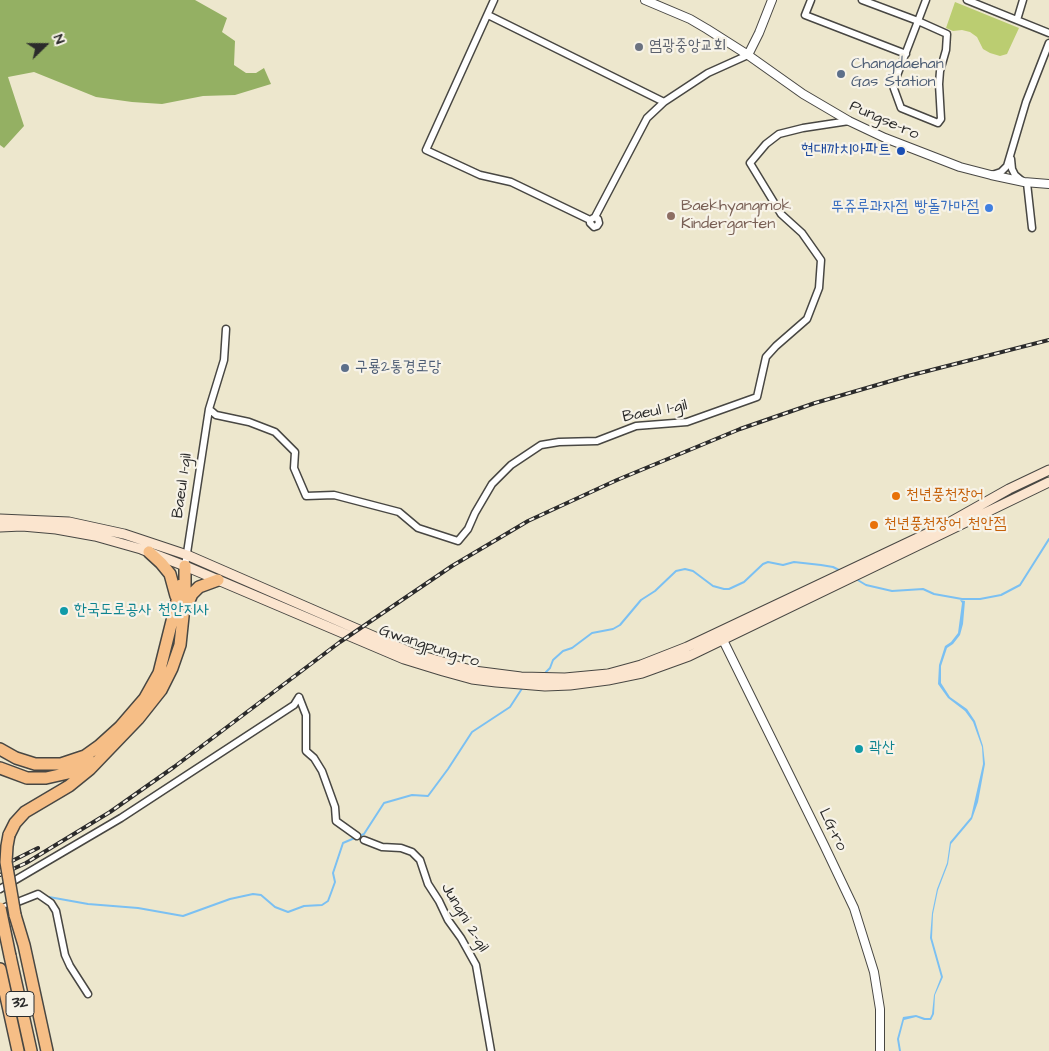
<!DOCTYPE html>
<meta charset="utf-8">
<style>
body{margin:0}
#map{position:relative;width:1049px;height:1051px;overflow:hidden;background:#ede7cd;font-family:"Architects Daughter",sans-serif}
canvas{display:block}
.north{position:absolute;left:20px;top:20px;width:50px;height:50px;-webkit-text-stroke:4px #f7f3e8;paint-order:stroke;rotate:68deg;font-size:14px;font-weight:700;line-height:20px;text-align:center;color:#2b2b2b}
.north::after{content:'';display:block;margin:auto;width:18px;height:22px;background:#2b2b2b;clip-path:polygon(50% 0,100% 100%,50% 72%,0 100%)}
</style>
<div id="map">
<canvas width="1049" height="1051"></canvas>
<div class="north">N</div>
</div>
<script>
const context = document.querySelector('canvas').getContext('2d');
context.lineJoin = 'round';
function paint(path, color) {
  context.fillStyle = color;
  context.fill(path, 'evenodd');
}
function poly(rows) {
  const path = new Path2D();
  for (const r of rows) {
    path.moveTo(r[0], r[1]);
    for (let i = 2; i < r.length; i += 2) path.lineTo(r[i], r[i + 1]);
  }
  return path;
}
function strokePath(path, color, width, dash) {
  context.strokeStyle = color;
  context.lineWidth = width;
  context.lineCap = dash ? 'butt' : 'round';
  context.setLineDash(dash || []);
  context.stroke(path);
}
function label(font, color, halo, rows, align = 'center') {
  context.font = font + ' "Architects Daughter","Poor Story",sans-serif';
  context.lineWidth = 4.5;
  context.setLineDash([]);
  context.textBaseline = 'middle';
  context.strokeStyle = halo;
  context.fillStyle = color;
  for (const [text, x, y, turn = 0] of rows) {
    context.save();
    context.translate(x, y);
    context.rotate((+turn || 0) * Math.PI / 180);
    context.textAlign = isNaN(turn) ? turn : align;
    if (halo) context.strokeText(text, 0, 0);
    context.fillText(text, 0, 0);
    context.restore();
  }
}
paint(poly([
 [955,2,1019,28,1007,54,1000,56,990,53,983,49,977,37,970,32,962,30,953,31,946,28]
]), '#bbcd71');
paint(poly([
 [0,0,195,0,227,18,222,32,235,41,234,65,246,73,256,73,264,68,271,84,235,95,203,96,162,104,132,102,96,97,34,72,8,77,24,126,4,148,0,145]
]), '#94b063');
paint(poly([
 [960,600,965,601,963,624,960,635,953,644,947,648,941,666,941,683,950,697,967,709,975,721,983,746,985,764,978,802,972,819,951,844,948,864,938,890,933,914,932,938,943,977,935,995,934,1014,931,1020,924,1020,916,1017,904,1020,899,1039,901,1051,899,1051,897,1039,903,1017,916,1015,925,1018,930,1018,932,1014,934,995,941,977,930,938,932,913,937,889,947,863,950,842,971,817,983,764,982,747,973,722,965,711,948,698,938,684,939,665,945,646,951,642,958,633,962,603]
]), '#7bc0f2');
strokePath(poly([
 [856,579,866,585,892,591,923,589,934,594,962,599,980,599,1001,595,1020,585,1049,539],
 [546,672,550,668,553,660,563,651,572,648,592,633,613,629,620,625,641,600,655,591,676,571,685,569,693,571,713,586,724,589,729,589,744,582,763,564,768,562,783,565,794,562,821,565,833,567,841,571],
 [49,897,88,904,138,908,183,916,230,899,253,894,261,895,275,907,288,912,304,906,322,905,328,901,331,893,335,882,333,873,343,843,364,834,384,803,412,795,428,796,448,769,472,732,510,707,523,687]
]), '#7bc0f2', 2);
const minor = poly([
 [494,0,426,150,480,175,511,182,590,220],
 [811,0,805,15,906,54],
 [862,0,918,21,947,34,946,50,940,71,939,84,941,119,938,123,901,108,893,86,918,21,926,0],
 [967,0,1049,33],
 [488,15,664,102],
 [1017,20,1023,0],
 [1011,159,1012,169,1015,175,1022,181],
 [992,175,1001,172,1007,166,1026,102,1049,43],
 [1027,183,1032,228],
 [595,217,598,219,599,223,597,226,594,227,590,223,590,220,595,217,647,118,664,102,708,73,748,55],
 [226,329,224,360,209,409,216,415,249,422,275,432,295,452,294,468,306,496,334,495,399,512,418,528,458,541,468,529,475,513,492,484,511,465,541,445,559,442,597,441,636,426,687,422,757,397,766,357,776,346,807,319,819,288,821,260,802,233,781,214,750,163,766,144,779,134,803,128,849,121],
 [185,566,209,409],
 [299,697,306,715,306,751,314,758,322,771,335,807,336,821,357,836],
 [364,840,382,847,401,848,412,852,420,860,428,884,439,901,448,920,461,938,476,965,491,1051],
 [0,889,121,818,294,705,299,697],
 [0,909,38,894,51,903,56,911,65,955,70,966,88,994]
]);
const tertiary = poly([
 [645,0,690,19,707,29,748,55,803,94,849,121,885,138,960,167,991,175,1024,182,1049,184],
 [748,55,759,33,772,0],
 [720,634,824,845,854,908,874,972,880,1009,880,1051]
]);
const secondary = poly([
 [0,519,69,522,124,534,187,555,412,653,474,671,521,677,565,678,608,674,641,665,687,647,945,525,1009,489,1049,470],
 [0,527,22,526,56,529,95,536,141,549,185,566,404,659,443,671,472,679,496,682,545,686,570,685,608,680,642,673,689,656,1049,482]
]);
const motorway = poly([
 [149,552,161,563,170,574,176,596],
 [187,605,192,594,199,587,218,580],
 [0,749,16,758,35,764,61,764,85,756,99,746,120,727,145,698,159,673,181,585],
 [0,768,27,778,46,778,68,773,91,762],
 [9,835,15,823,25,812,69,786,90,769,138,719,161,690,172,668,180,645,185,597,185,566],
 [15,915,24,945,47,1051],
 [10,956,31,1051],
 [0,969,18,1051]
]);
strokePath(minor, '#484743', 9);
strokePath(tertiary, '#484743', 10);
strokePath(secondary, '#484743', 11);
strokePath(motorway, '#484743', 14);
strokePath(minor, '#fff', 6);
strokePath(tertiary, '#fff', 8);
strokePath(secondary, '#fbe5cf', 9);
strokePath(motorway, '#f6be86', 11);
const rail = poly([
 [0,867,38,848],
 [0,875,26,863,110,812,174,767,340,642,452,566,528,521,617,480,740,429,815,403,908,376,1049,340]
]);
strokePath(rail, '#2b2b2b', 4);
strokePath(rail, '#f7f3e8', 2, [5.5]);
const motorwayBridge = poly([
 [9,835,7,846,6,862,15,915],
 [0,908,10,956]
]);
strokePath(motorwayBridge, '#484743', 14, []);
strokePath(motorwayBridge, '#f6be86', 11);
for (const [x, y, r, color] of [
 [639,47,5,"#6b7280"],
 [841,74,5,"#5c6f8a"],
 [901,151,5,"#1a4fb4"],
 [989,208,5,"#3f7fe0"],
 [671,216,5,"#8d6e63"],
 [345,368,5,"#5c6f8a"],
 [896,496,5,"#e8710a"],
 [874,525,5,"#e8710a"],
 [64,611,5,"#0f9aa8"],
 [859,749,5,"#0f9aa8"]
]) {
  const dot = new Path2D();
  dot.arc(x, y, r, 0, 2 * Math.PI);
  context.fillStyle = color;
  context.fill(dot);
  strokePath(dot, '#f7f3e8', 2);
}
for (const [x, y, w] of [
 [20,1004,28]
]) {
  const box = new Path2D();
  box.roundRect(x - w / 2, y - 12.5, w, 25, 4);
  context.fillStyle = '#f7f3e8';
  context.fill(box);
  strokePath(box, '#2b2b2b', 1);
}
label('bold 15px', '#2b2b2b', null, [
 ["32",20,1004]
]);
label('16px', '#5b616d', '#f7f3e8', [
 ["염광중앙교회",649,47]
], 'left');
label('16px', '#4e5e75', '#f7f3e8', [
 ["Changdaehan",851,65],
 ["Gas Station",851,83],
 ["구룡2통경로당",355,368]
], 'left');
label('16px', '#2b2b2b', '#f7f3e8', [
 ["Pungse-ro",884,121,24],
 ["Baeul 1-gil",655,412,-11],
 ["Baeul 1-gil",183,486,-82],
 ["Gwangpung-ro",429,647,18],
 ["LG-ro",832,830,64],
 ["Jungni 2-gil",464,918,59]
]);
label('16px', '#164399', '#f7f3e8', [
 ["현대까치아파트",891,151]
], 'right');
label('16px', '#785e54', '#f7f3e8', [
 ["Baekhyangmok",681,207],
 ["Kindergarten",681,225]
], 'left');
label('16px', '#366cbe', '#f7f3e8', [
 ["뚜쥬루과자점 빵돌가마점",979,208]
], 'right');
label('16px', '#c56008', '#f7f3e8', [
 ["천년풍천장어",906,496],
 ["천년풍천장어 천안점",884,525]
], 'left');
label('16px', '#0d838f', '#f7f3e8', [
 ["한국도로공사 천안지사",74,611],
 ["곽산",869,749]
], 'left');
</script>
